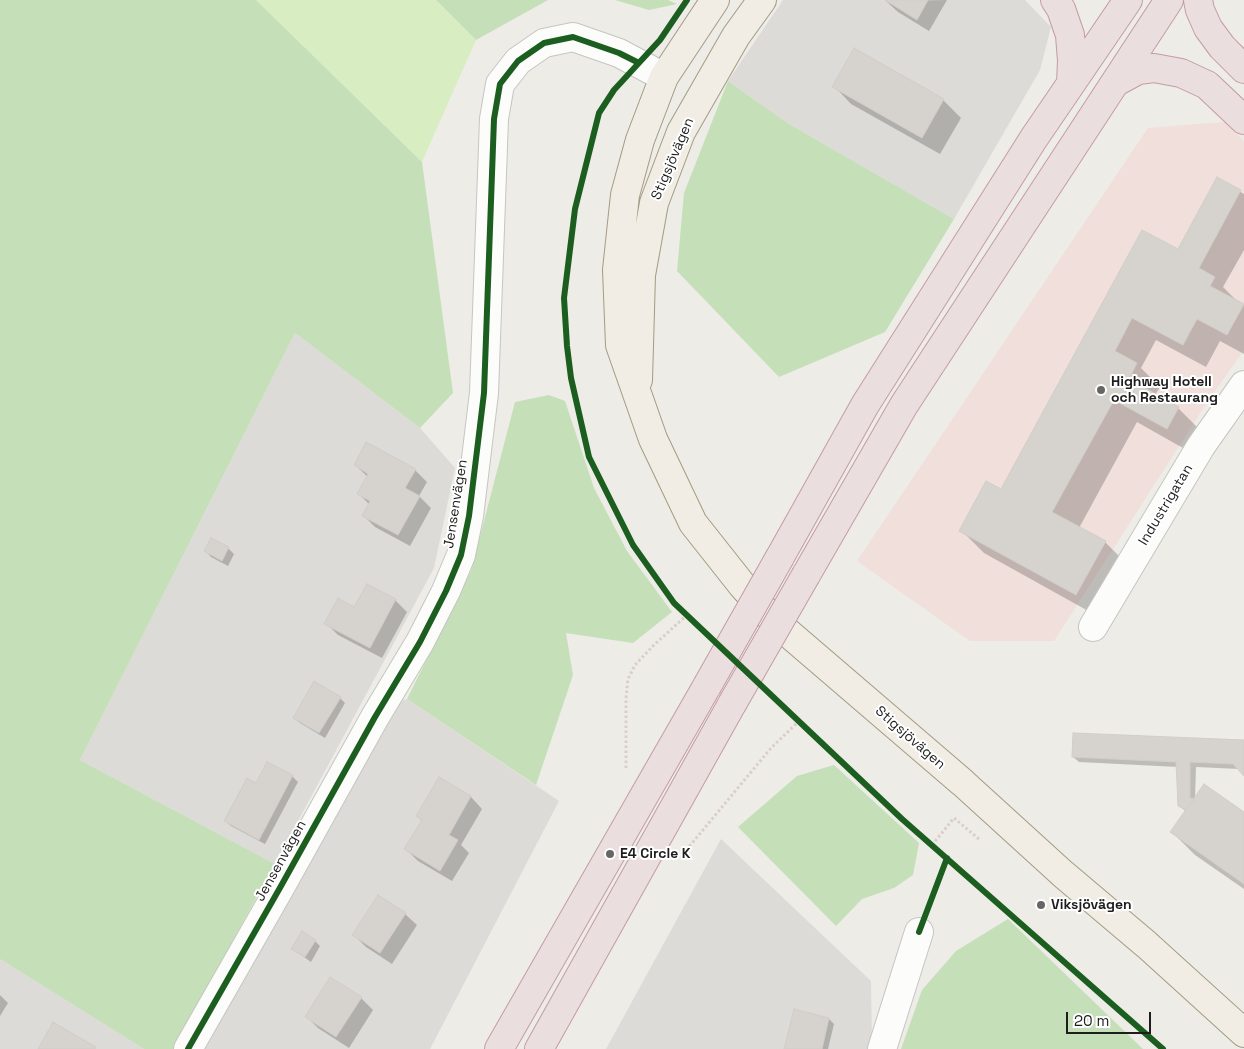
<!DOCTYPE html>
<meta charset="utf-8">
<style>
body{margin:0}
#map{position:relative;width:1244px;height:1049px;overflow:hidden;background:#edece6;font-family:"Space Grotesk",sans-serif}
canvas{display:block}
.scale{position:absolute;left:1066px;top:1012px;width:85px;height:22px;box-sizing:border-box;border:2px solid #1e1e1e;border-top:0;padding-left:6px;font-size:15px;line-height:18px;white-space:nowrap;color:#1e1e1e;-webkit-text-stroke:4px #fff;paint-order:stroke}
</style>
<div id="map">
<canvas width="1244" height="1049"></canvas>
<div class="scale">20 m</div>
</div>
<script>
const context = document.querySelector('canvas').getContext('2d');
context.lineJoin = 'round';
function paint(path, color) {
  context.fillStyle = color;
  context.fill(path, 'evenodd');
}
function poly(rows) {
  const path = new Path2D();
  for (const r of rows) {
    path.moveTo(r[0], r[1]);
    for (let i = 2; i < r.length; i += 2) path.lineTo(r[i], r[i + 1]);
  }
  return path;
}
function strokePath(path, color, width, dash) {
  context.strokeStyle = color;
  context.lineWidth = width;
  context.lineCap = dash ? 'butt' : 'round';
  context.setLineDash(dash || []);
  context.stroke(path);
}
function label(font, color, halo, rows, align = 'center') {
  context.font = font + ' "Space Grotesk",sans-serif';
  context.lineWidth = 4;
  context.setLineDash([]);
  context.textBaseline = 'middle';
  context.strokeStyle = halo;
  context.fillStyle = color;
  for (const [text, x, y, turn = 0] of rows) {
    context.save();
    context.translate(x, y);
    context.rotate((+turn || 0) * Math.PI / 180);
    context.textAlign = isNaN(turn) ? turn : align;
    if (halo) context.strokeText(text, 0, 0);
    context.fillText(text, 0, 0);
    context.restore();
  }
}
paint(poly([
 [783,0,1025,0,1051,27,1040,70,954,219,789,124,728,81],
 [295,333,420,428,455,468,434,568,275,864,80,760],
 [407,699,559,801,430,1049,203,1049,401,701],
 [721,839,871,981,872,1049,606,1049],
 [0,959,144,1049,0,1049]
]), '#dcdbd8');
paint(poly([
 [1225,122,1244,141,1244,350,1208,401,1054,641,970,641,857,561,1148,128]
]), '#f0dfda');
paint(poly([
 [256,0,436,0,476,40,422,162]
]), '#d8eec2');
paint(poly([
 [0,0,256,0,422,162,453,393,420,428,295,333,80,760,275,864,173,1049,144,1049,0,959],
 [436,0,548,0,476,40],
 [615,0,668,0,677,4,649,10],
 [728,81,789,124,954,219,885,332,779,377,677,271,684,193],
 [549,395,565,401,594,488,627,551,672,612,633,643,566,633,573,675,536,785,407,699,471,571,515,402],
 [834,765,919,843,913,875,894,888,862,899,836,926,738,827,797,776],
 [1008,919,1143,1049,901,1049,922,990,956,951]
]), '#c5dfb9');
paint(poly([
 [947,0,929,31,898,12,886,1],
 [834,86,943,100,961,118,940,154,851,104],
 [1218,179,1244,194,1244,250,1223,287,1238,302,1244,305,1244,354,1220,341,1206,367,1156,340,1141,368,1160,387,1155,395,1178,408,1201,431,1190,452,1137,422,1079,528,1105,542,1128,565,1099,617,984,553,961,530,1001,491,1178,251],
 [355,465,415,470,427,482,419,496,431,508,410,546,375,527,364,516,370,505,359,494,368,477],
 [212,540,228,548,234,554,228,566,211,557,206,551],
 [395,600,407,612,382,658,338,635,326,623,355,609],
 [340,698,345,703,325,738,300,723,294,718],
 [1244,741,1244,775,1239,769,1196,767,1195,799,1244,813,1244,889,1195,855,1172,832,1186,812,1180,806,1178,767,1079,762,1073,757],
 [292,776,298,782,265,844,231,826,225,821,256,785],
 [440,778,471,797,482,809,461,845,469,853,452,881,418,861,406,849,422,821,417,816],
 [405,914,417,925,392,964,366,947,354,935],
 [315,941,320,946,311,962,293,949],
 [0,995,8,1003,0,1016],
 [361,998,373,1010,349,1048,318,1028,306,1016],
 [829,1019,834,1024,828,1049,785,1049]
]), '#0003');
const building = poly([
 [885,0,928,0,917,20,885,0],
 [854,48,944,99,922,138,832,87,854,48],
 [1217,177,1241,190,1199,268,1215,277,1210,286,1244,304,1227,335,1197,319,1183,345,1132,318,1115,351,1137,363,1129,379,1179,407,1167,429,1114,400,1052,512,1106,541,1076,595,959,531,986,481,1001,489,1142,230,1178,249,1217,177],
 [366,442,416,469,405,488,420,496,398,535,362,516,370,501,357,494,368,474,354,465,366,442],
 [211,538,229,547,222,561,204,551,211,538],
 [367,584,396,599,370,648,324,624,338,598,354,607,367,584],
 [314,681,341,697,319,733,293,718,314,681],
 [1073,733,1244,740,1244,776,1233,764,1190,762,1190,798,1194,799,1186,810,1178,806,1176,762,1072,757,1073,733],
 [267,762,293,775,259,840,224,821,247,778,256,783,267,762],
 [439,777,471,796,449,835,458,840,440,871,404,849,422,820,416,816,439,777],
 [1204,784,1244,812,1244,884,1170,832,1204,784],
 [378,895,406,913,380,953,352,935,378,895],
 [302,931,316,940,305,957,291,949,302,931],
 [330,977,362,997,336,1037,305,1017,330,977],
 [794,1009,829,1018,822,1049,784,1049,794,1009],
 [53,1022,96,1047,95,1049,38,1049,53,1022]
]);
paint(building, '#d6d3cf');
strokePath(building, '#d1cdc7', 1);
const minor = poly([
 [1093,627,1201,446,1244,385],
 [188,1049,281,886,375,717,420,642,446,591,461,555,469,516,484,393,494,119,500,84,518,61,544,43,573,37,619,53,664,77],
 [882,1049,919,932]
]);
const major = poly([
 [715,0,664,77,640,140,625,195,617,270,620,345,653,439,693,523,742,585,773,620,963,783,1063,874,1147,945,1244,1033],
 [638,380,641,275,654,203,681,132,736,36,762,0]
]);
const highway = poly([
 [1055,0,1061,9,1070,35,1072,61,1071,83],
 [1198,0,1200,10,1208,28,1222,47,1244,69],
 [1116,82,1138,70,1154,68,1181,73,1207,85,1244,120],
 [780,557,865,405,1034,138,1128,0],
 [806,575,904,405,1169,0],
 [499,1049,707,686],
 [539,1049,732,704]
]);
strokePath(minor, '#c5c5c2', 30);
strokePath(major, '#a39b83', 30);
strokePath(highway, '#c59ba5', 30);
strokePath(poly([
 [626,768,626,698,628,679,635,665,654,645,687,615],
 [932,845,954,818,980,840],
 [683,854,771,748,799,721]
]), '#dbcdc9', 3, [2.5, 2.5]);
strokePath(minor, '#fcfcfb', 28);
strokePath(major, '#f1ece4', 28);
strokePath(highway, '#ebdede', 28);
const highwayBridge = poly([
 [707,686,780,557],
 [732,704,806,575]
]);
strokePath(highwayBridge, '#c59ba5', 30, []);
strokePath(highwayBridge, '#ebdede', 28);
strokePath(poly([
 [687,0,660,40,614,90,599,113,575,209,564,298,567,346,571,378,589,457,633,545,674,603,902,819,1163,1049],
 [919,932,947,858],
 [188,1049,281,886,375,717,420,642,446,591,461,555,469,516,484,393,494,119,500,84,518,61,544,43,573,37,619,53,639,63]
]), '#1b5e20', 6);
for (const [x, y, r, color] of [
 [1101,390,5,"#666664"],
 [610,854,5,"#666664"],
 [1041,905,5,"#666664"]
]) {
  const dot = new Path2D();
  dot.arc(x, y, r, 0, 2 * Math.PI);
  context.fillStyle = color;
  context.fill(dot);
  strokePath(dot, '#fff', 2);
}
label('14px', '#1e1e1e', '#fff', [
 ["Stigsjövägen",673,159,-67],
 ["Jensenvägen",456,504,-81],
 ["Industrigatan",1166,505,-59],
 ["Stigsjövägen",910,738,41],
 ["Jensenvägen",281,861,-61]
]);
label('bold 14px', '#1e1e1e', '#fff', [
 ["Highway Hotell",1111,382],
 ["och Restaurang",1111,398],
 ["E4 Circle K",620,854],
 ["Viksjövägen",1051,905]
], 'left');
</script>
